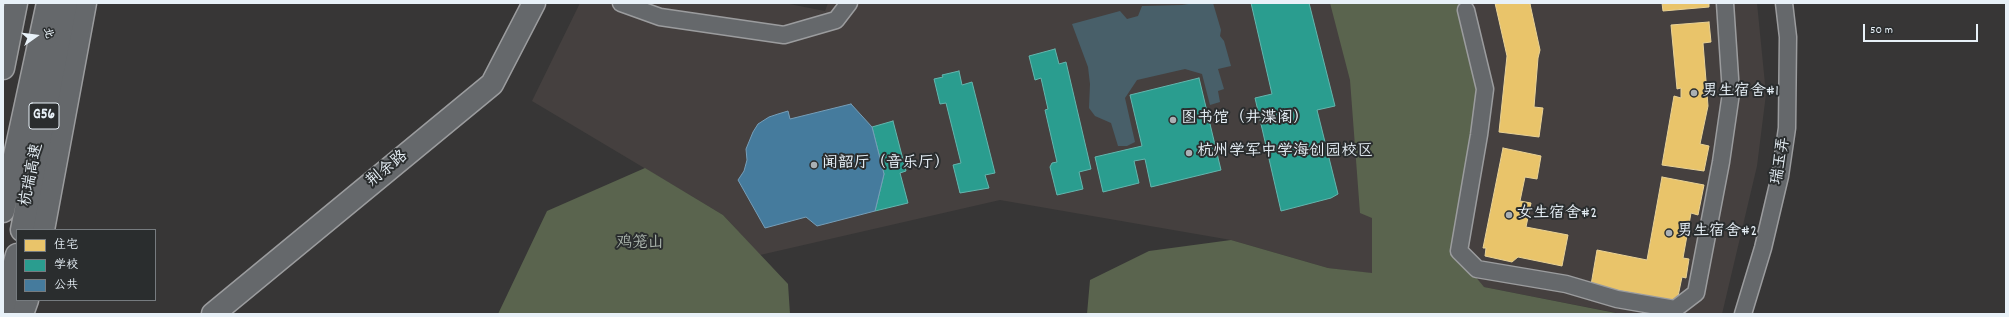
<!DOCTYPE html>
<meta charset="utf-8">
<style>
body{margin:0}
#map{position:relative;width:2009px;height:317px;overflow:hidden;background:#373636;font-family:Dekko,"LXGW WenKai TC",sans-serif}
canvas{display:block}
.frame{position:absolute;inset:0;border:4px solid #e8f1f8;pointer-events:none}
.legend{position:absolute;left:16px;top:229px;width:140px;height:72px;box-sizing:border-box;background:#2a2d2e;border:1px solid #767b7f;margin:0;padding:5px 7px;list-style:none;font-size:12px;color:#e8f1f8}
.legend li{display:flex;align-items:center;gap:8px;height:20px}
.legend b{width:20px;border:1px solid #767b7f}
.north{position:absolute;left:16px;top:16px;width:40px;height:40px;-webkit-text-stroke:3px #2a2d2e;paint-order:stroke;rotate:76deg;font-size:11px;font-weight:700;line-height:16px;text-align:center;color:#e8f1f8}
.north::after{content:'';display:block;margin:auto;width:14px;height:18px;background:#e8f1f8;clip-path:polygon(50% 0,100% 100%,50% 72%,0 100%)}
.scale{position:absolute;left:1863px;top:24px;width:115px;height:18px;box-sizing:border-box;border:2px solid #e8f1f8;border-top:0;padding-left:5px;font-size:12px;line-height:14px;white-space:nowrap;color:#e8f1f8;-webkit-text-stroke:3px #2a2d2e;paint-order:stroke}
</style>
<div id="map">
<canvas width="2009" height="317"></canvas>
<div class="frame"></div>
<ul class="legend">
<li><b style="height:11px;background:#e9c46a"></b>住宅</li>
<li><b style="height:11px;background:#2a9d8f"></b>学校</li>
<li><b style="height:11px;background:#457b9d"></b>公共</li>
</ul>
<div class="north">北</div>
<div class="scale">50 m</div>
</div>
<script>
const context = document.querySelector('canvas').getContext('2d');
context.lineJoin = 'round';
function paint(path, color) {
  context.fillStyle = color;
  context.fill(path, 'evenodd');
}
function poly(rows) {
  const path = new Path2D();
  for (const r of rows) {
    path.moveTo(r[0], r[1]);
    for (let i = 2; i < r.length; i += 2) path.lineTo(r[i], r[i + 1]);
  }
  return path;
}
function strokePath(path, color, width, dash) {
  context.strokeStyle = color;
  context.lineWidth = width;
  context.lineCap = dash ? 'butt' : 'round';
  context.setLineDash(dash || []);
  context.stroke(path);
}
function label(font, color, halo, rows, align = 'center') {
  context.font = font + ' Dekko,"LXGW WenKai TC",sans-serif';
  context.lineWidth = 4;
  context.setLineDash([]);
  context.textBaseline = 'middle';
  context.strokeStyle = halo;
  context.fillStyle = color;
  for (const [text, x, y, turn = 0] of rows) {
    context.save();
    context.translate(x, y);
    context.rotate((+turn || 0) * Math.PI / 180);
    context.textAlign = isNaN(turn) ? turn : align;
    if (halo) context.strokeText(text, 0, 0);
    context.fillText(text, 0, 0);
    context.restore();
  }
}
paint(poly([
 [580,3,784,3,825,11,828,3,1757,3,1766,94,1757,166,1722,314,1622,314,1484,287,1328,268,1231,240,1000,200,760,255,723,215,532,101]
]), '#45403f');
paint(poly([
 [1330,3,1460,3,1480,90,1455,252,1484,287,1621,314,1087,314,1090,280,1149,251,1231,240,1328,268,1372,273,1372,218,1360,213,1350,80],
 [645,168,723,215,788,284,790,314,498,314,547,211]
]), '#5a644e');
paint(poly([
 [1195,3,1213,3,1221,30,1220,36,1224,41,1231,66,1218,69,1224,89,1218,91,1220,102,1210,105,1202,74,1185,69,1137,80,1125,98,1135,142,1127,146,1118,146,1111,123,1095,116,1089,108,1090,84,1088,67,1072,24,1120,11,1127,19,1138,16,1142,6,1182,5]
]), '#485f69');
const homes = poly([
 [1495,3,1533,3,1530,4,1540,50,1538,58,1534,107,1543,108,1539,137,1499,132,1507,56,1495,3],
 [1662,3,1709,3,1709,7,1663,11,1662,3],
 [1709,22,1711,42,1703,43,1708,106,1700,144,1709,146,1704,171,1662,165,1674,96,1681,98,1681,88,1677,89,1671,25,1709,22],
 [1503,148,1541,156,1537,179,1525,177,1520,201,1531,203,1526,227,1568,235,1562,266,1518,257,1512,262,1485,256,1486,248,1483,248,1503,148],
 [1662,177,1704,185,1698,215,1691,213,1683,258,1689,259,1686,278,1682,277,1677,301,1591,285,1597,250,1647,260,1662,177]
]);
paint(homes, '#e9c46a');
strokePath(homes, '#e9d295', 1);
const schools = poly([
 [1251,3,1309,3,1335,106,1317,110,1338,194,1331,198,1281,211,1255,98,1272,94,1251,3],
 [1055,49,1059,64,1066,62,1091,169,1079,172,1083,189,1057,195,1050,167,1052,163,1057,162,1045,110,1048,109,1041,78,1035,80,1029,56,1055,49],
 [959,71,962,85,972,82,995,173,985,175,989,188,960,193,953,165,961,163,946,103,940,104,934,79,943,77,942,75,959,71],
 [1199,78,1221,170,1151,187,1145,159,1134,161,1139,183,1103,192,1095,157,1142,146,1130,95,1199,78],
 [893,121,906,171,900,173,908,203,875,211,884,174,872,127,893,121]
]);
paint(schools, '#2a9d8f');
strokePath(schools, '#63b6ae', 1);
const public = poly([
 [851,104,872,127,884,174,875,211,817,226,806,217,765,228,738,180,744,171,747,160,746,149,753,132,758,124,769,117,778,114,788,111,790,119,851,104]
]);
paint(public, '#457b9d');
strokePath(public, '#769eb8', 1);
const minor = poly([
 [621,3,660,17,784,35,836,20,849,3],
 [1466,10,1485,89,1479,135,1459,251,1477,269,1566,284,1617,299,1675,309,1696,293,1721,162,1731,93,1725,3],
 [1743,314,1763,248,1780,176,1787,128,1788,37,1784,3]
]);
const secondary = poly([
 [213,314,492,84,534,3]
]);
const trunk = poly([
 [3,68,16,3],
 [43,230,85,3],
 [22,314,27,300]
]);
const motorway = poly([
 [3,211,48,3],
 [22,230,66,3],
 [3,307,17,255]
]);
strokePath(minor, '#9b9c9e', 19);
strokePath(secondary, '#9b9c9e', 25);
strokePath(trunk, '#9b9c9e', 25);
strokePath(motorway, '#9b9c9e', 25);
strokePath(minor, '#65686b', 16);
strokePath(secondary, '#65686b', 22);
strokePath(trunk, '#65686b', 22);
strokePath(motorway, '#65686b', 22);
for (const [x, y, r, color] of [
 [1694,93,4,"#aab0b4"],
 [1173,120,4,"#aab0b4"],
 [1189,153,4,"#aab0b4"],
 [814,165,4,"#aab0b4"],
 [1509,215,4,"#aab0b4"],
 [1669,233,4,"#aab0b4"]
]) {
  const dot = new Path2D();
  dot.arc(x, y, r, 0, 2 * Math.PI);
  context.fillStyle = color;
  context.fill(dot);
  strokePath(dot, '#2a2d2e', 1.5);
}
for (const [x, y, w] of [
 [44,116,30]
]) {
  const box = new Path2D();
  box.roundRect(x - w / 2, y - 13, w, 26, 3);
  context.fillStyle = '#2a2d2e';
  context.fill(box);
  strokePath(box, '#e8f1f8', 1);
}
label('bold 15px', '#e8f1f8', null, [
 ["G56",44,116]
]);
label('16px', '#e8f1f8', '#2a2d2e', [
 ["男生宿舍#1",1702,93],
 ["图书馆（井渫阁）",1181,120],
 ["杭州学军中学海创园校区",1197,153],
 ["闻韶厅（音乐厅）",822,165],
 ["女生宿舍#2",1517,215],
 ["男生宿舍#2",1677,233]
], 'left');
label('16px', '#e8f1f8', '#2a2d2e', [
 ["瑞玉弄",1782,161,-80],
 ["荆余路",388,170,-39],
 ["杭瑞高速",33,175,-79]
]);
label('16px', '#abb5ad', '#2a2d2e', [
 ["鸡笼山",640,245]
]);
</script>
